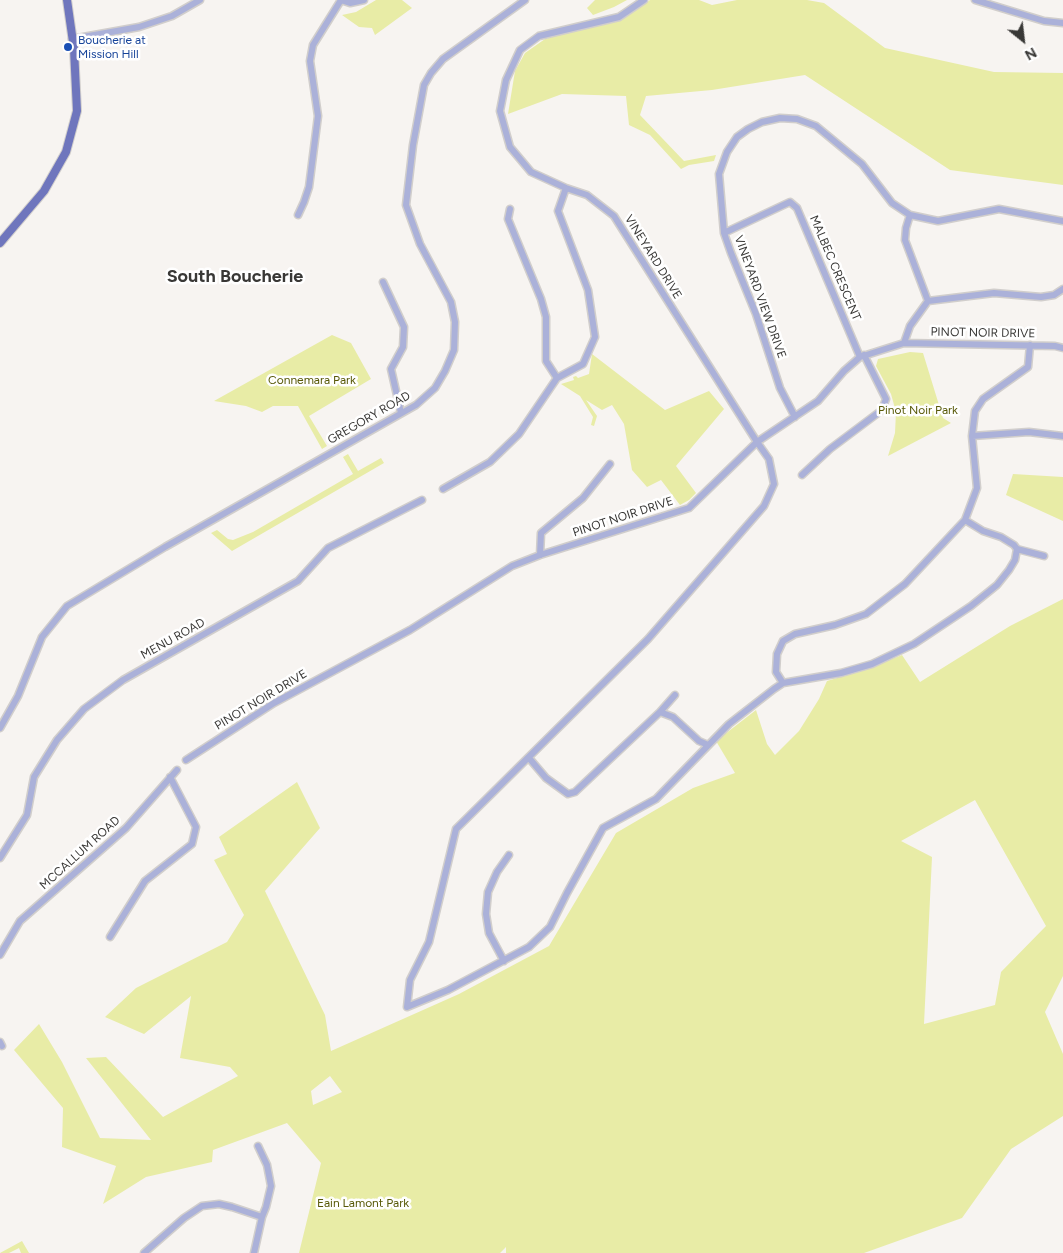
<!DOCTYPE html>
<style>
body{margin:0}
#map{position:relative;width:1063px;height:1253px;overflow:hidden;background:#f7f4f1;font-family:Figtree,sans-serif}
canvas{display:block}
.north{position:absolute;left:998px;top:15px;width:50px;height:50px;-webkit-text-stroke:4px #fff;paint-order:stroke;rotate:151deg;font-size:14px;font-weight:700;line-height:20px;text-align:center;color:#393836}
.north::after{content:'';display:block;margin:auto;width:18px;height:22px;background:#393836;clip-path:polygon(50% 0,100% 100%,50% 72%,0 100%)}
</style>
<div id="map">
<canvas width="1063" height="1253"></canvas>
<div class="north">N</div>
</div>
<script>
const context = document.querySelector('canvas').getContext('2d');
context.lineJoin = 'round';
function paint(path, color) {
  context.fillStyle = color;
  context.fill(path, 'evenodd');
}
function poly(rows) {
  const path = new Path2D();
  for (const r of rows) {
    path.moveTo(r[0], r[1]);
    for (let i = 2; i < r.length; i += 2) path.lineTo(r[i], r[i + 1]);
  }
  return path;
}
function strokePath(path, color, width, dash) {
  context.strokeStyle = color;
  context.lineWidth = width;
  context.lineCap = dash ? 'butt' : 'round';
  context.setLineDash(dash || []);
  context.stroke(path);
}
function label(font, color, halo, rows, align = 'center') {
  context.font = font + ' Figtree,sans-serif';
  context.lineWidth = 5;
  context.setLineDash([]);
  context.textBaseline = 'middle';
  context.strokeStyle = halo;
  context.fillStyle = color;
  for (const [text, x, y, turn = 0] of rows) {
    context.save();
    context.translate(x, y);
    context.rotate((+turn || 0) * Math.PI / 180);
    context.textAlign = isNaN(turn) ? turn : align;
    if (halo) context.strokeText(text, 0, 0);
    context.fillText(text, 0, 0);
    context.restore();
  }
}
paint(poly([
 [376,0,402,0,412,8,375,35,372,28,359,27,342,15,356,12],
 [595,0,627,0,614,7,593,15,587,8],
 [650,0,699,0,712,5,737,0,807,0,824,3,885,48,994,72,1063,73,1063,185,950,170,805,75,712,90,646,96,640,115,684,161,716,155,714,161,689,165,681,169,650,135,629,125,626,96,562,94,508,114,515,71,525,53,545,39,627,16],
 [332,335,351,343,371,379,309,416,327,446,322,449,298,406,273,406,262,412,246,406,214,401],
 [910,352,923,353,943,418,951,423,888,456,895,433,896,412,891,394,876,366,878,359],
 [592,354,665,410,709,391,724,409,676,466,696,493,689,500,680,505,661,480,647,487,632,470,624,424,612,405,602,410,586,400,597,416,594,426,591,425,593,417,580,396,561,384,574,380,573,377,576,376,578,378,589,374],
 [348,454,358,471,381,458,384,463,232,551,211,533,217,530,228,539,233,540,253,532,353,474,343,457],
 [1013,474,1063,477,1063,521,1006,495],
 [1063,599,1063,976,1045,1012,1063,1054,1063,1116,1011,1149,962,1218,864,1253,506,1253,506,1247,500,1253,299,1253,321,1163,287,1123,213,1150,212,1162,146,1177,103,1204,116,1166,62,1147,63,1108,14,1050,39,1024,62,1062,100,1138,151,1140,86,1058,106,1057,163,1117,238,1076,230,1067,180,1058,191,996,144,1034,105,1017,136,988,227,942,244,915,214,860,227,854,219,837,297,782,320,828,265,891,325,1015,331,1051,459,994,549,946,616,833,693,788,735,773,716,741,756,710,767,744,775,755,799,731,819,699,827,681,867,669,902,655,920,682,1010,626],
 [975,800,1046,926,1001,972,995,1005,924,1024,932,857,901,841],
 [330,1076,342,1092,313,1105,311,1091],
 [22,1241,29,1253,21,1253,19,1248,9,1253,0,1253]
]), '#e8eca6');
const minor = poly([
 [341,0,350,3,364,0],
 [644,0,619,17,539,36,520,50,506,80,500,111,510,147,531,172,566,188,587,195,614,216,757,442,769,459,774,484,764,506,648,639,456,829,429,942,410,980,407,1007,448,990,529,947,550,927,567,893,603,828,656,799,729,724,774,689,783,683,841,673,872,664,914,644,971,606,997,585,1009,570,1015,560,1017,549,1014,545,1001,537,983,531,965,520,977,488,972,436,975,411,983,399,1028,367,1030,345],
 [975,0,1044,21,1063,23],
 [72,39,139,27,172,16,200,0],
 [510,209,508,219,541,299,546,317,546,361,557,378],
 [298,215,304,202,309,187,318,116,310,61,313,45,341,0],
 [910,215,906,228,905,240,928,301],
 [724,233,790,202,797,208,860,357],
 [383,282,404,327,403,347,391,369,401,413],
 [904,343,910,326,928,301,994,293,1041,297,1054,295,1063,289],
 [795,417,780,388,756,314,731,253,724,233,719,174,727,152,737,137,748,129,762,122,780,118,797,119,816,126,862,164,892,203,910,215,938,221,999,209,1063,221],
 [972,436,1029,432,1063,436],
 [802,475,830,449,882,410,886,399,864,355],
 [443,489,490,462,519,434,557,378,583,364,595,337,588,290,558,211,566,188],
 [1017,549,1044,556],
 [540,555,541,533,583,498,610,464],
 [783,683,776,672,777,654,783,641,795,634,835,625,866,614,905,584,965,520],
 [660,712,673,717,699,741,708,745],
 [0,728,18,696,42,637,67,606,165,547,416,405,435,388,445,371,454,350,455,322,451,302,420,244,406,205,413,145,424,85,431,73,443,59,525,0],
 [529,758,546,778,568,794,575,792,660,712,675,695],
 [186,760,274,703,410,630,512,566,540,555,689,508,757,442,818,401,844,371,860,357,904,343,1055,346,1063,348],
 [0,858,27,815,34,777,57,740,84,709,123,680,298,581,328,548,422,500],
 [110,937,145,881,192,844,196,827,170,777],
 [0,955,20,921,126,828,177,770],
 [504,961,489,933,486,914,488,892,497,872,509,855],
 [0,1042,2,1046],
 [258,1146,267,1165,271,1186,266,1207,262,1217],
 [144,1253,184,1218,202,1206,219,1204,232,1207,262,1217,254,1253]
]);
const major = poly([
 [0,243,44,191,66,152,77,111,74,49,67,0]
]);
strokePath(minor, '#d1cecc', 9);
strokePath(major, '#d1cecc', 10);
strokePath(minor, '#abb1d9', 6);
strokePath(major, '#6f76bd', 8);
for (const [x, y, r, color] of [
 [68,47,5,"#1a4fb4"]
]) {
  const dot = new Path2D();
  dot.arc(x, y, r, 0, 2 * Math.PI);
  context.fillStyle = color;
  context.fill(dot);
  strokePath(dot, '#fff', 2);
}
label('12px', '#164399', '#fff', [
 ["Boucherie at",78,40],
 ["Mission Hill",78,54]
], 'left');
label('12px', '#393836', '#fff', [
 ["VINEYARD DRIVE",653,257,58],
 ["MALBEC CRESCENT",835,268,67],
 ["VINEYARD VIEW DRIVE",760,297,70],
 ["PINOT NOIR DRIVE",983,333,1],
 ["GREGORY ROAD",369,418,-30],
 ["PINOT NOIR DRIVE",623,517,-18],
 ["MENU ROAD",173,639,-29],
 ["PINOT NOIR DRIVE",261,700,-31],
 ["MCCALLUM ROAD",80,853,-42]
]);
label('12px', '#585908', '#fff', [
 ["Connemara Park",312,380],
 ["Pinot Noir Park",918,410],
 ["Eain Lamont Park",363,1203]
]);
label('bold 18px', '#393836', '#fff', [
 ["South Boucherie",235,277]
]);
</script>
